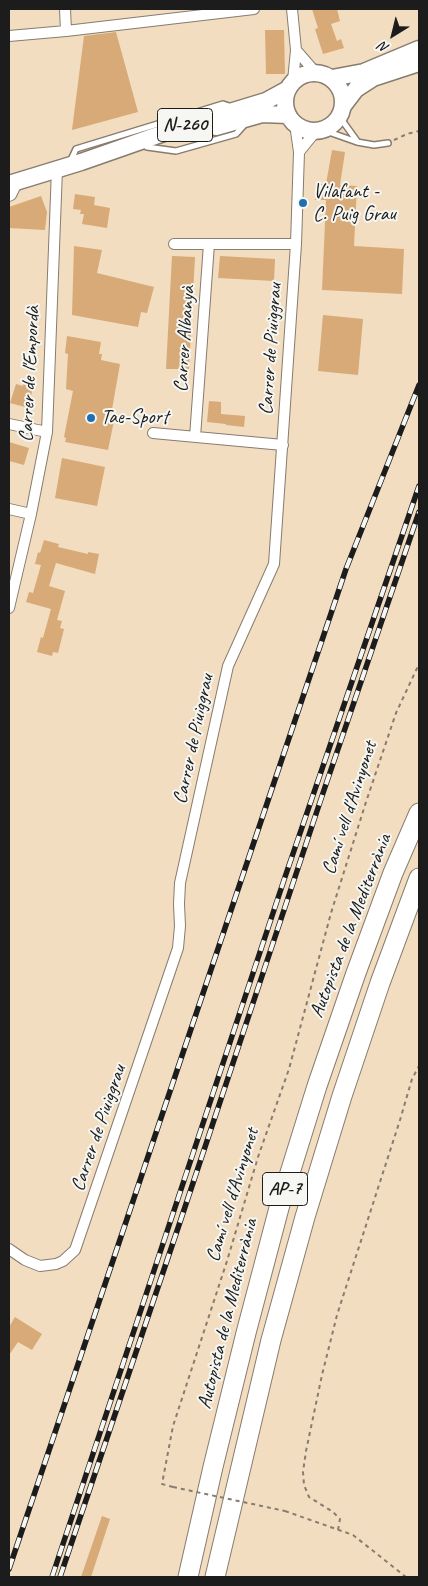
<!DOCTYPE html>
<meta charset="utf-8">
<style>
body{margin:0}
#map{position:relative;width:428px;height:1586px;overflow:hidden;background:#f2ddc0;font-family:Caveat,sans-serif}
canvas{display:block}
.frame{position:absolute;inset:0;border:10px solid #1c1c1c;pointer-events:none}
.north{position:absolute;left:368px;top:10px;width:50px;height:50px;-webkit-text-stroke:4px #f6f6f2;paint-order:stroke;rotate:216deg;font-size:14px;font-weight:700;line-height:20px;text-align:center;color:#1c1c1c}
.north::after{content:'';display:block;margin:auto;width:18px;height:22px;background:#1c1c1c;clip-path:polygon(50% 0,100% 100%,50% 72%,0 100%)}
</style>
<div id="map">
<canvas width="428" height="1586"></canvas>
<div class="frame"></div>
<div class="north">N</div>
</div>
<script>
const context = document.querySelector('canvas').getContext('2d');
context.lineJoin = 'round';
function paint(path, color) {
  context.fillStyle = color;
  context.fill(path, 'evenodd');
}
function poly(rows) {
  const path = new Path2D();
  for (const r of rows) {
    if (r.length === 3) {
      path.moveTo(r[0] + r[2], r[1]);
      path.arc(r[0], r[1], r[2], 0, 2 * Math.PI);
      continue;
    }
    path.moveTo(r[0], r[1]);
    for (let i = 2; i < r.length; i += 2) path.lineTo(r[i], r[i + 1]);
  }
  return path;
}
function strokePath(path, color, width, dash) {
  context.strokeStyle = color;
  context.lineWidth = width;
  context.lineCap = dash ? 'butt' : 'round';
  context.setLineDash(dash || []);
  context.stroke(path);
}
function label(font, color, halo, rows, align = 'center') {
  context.font = font + ' Caveat,sans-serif';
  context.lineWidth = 4;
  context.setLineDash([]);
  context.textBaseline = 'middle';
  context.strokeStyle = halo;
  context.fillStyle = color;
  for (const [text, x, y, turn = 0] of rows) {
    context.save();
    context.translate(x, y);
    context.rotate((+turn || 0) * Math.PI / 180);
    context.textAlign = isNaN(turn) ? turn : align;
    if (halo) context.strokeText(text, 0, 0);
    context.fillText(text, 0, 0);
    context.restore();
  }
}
paint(poly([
 [312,9,337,9,340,21,331,24,337,41,341,39,344,48,323,54,315,29,318,28],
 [265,30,284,30,285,74,266,74],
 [116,32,138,112,72,130,84,36],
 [332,150,345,152,340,185,357,186,354,246,404,249,402,294,322,290,326,200,315,200,316,184,326,184],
 [75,194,95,197,94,205,110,208,107,228,82,224,84,214,80,214,81,210,73,209],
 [41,196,47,212,45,230,9,228,9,207],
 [74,246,102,250,97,273,154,287,147,313,141,312,138,327,72,315],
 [172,256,195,257,189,369,166,369],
 [220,256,275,259,274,281,218,278],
 [323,315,363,319,358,375,318,371],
 [67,336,101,342,99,354,102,354,101,360,120,364,111,415,115,416,108,450,65,442,66,438,64,437,73,391,66,389,68,354,65,353],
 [24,381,34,384,30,400,27,400,25,407,10,403,16,384,23,386],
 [209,401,221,402,221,414,245,416,244,427,226,425,226,424,207,422],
 [9,442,29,448,24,465,9,461],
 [62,458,105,467,97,506,55,498],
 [44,540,59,544,58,547,88,554,88,552,99,554,95,574,56,563,49,586,65,591,57,620,62,621,60,628,64,629,58,653,53,652,52,656,37,652,41,637,43,638,51,609,26,602,29,592,33,593,41,565,35,564,38,552,40,553],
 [15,1317,42,1334,32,1350,18,1342,9,1355,9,1327],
 [102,1516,110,1519,91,1577,81,1577]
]), '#d7aa77');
const lane = poly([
 [341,113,344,123,357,141],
 [323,130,357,142,374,145,388,143],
 [147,147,176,151,236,134,245,124],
 [70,162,76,149,223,104,229,106]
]);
const street = poly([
 [65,9,66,31],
 [292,9,296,50,293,81],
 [9,36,66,31,254,9],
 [296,50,316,73],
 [299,152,316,131],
 [9,196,11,195,18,181],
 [174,244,296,244],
 [9,424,47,432],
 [153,433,283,445],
 [195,437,209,244],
 [9,509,31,514],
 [9,608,31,514,47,432,57,169],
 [9,1249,25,1260,40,1266,56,1264,63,1261,75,1250,178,948,180,926,179,904,180,883,228,666,274,564,296,244,299,152,295,124]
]);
const primary = poly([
 [314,102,29],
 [332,78,364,72,419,49],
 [343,106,356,89,373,78,419,63],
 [216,127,262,114,288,115],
 [9,184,81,162,184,126,266,101,288,89]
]);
const highway = poly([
 [188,1577,213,1467,246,1333,279,1208,317,1086,356,973,393,873,419,813],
 [215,1577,271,1340,305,1217,342,1096,380,983,419,878]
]);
strokePath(lane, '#877c6e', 8);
strokePath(street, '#877c6e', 12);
strokePath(primary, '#877c6e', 19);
strokePath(highway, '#877c6e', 21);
strokePath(poly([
 [394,140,407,134,419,131],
 [173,1487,162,1484,173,1426,227,1261,258,1157,289,1069,331,913,366,802,396,713,419,664],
 [285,1511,353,1535,406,1577],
 [338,1530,340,1519,333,1512,309,1497,304,1485,303,1472,306,1451,322,1375,337,1315,400,1120,412,1079,419,1066]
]), '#877c6e', 2, [4, 4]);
strokePath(lane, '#fff', 5);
strokePath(street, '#fff', 10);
strokePath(primary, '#fff', 16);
strokePath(highway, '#fff', 19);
const rail = poly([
 [9,1569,346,569,419,385],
 [52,1577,285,877,419,486],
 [60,1577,179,1225,323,793,419,512]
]);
strokePath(rail, '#1c1c1c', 5.5);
strokePath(rail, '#f6f6f2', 4, [11]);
strokePath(poly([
 [173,1487,285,1511]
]), '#877c6e', 2, [4, 4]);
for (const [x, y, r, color] of [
 [303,203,5,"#1f6fb2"],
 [91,418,5,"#1f6fb2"]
]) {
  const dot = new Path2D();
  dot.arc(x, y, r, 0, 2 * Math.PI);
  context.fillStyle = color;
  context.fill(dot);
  strokePath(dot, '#f6f6f2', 2);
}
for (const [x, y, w] of [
 [185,125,55],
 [285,1189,45]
]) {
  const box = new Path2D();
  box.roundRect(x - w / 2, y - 16.5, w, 33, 4);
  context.fillStyle = '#f6f6f2';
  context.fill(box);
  strokePath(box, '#1c1c1c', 1);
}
label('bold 19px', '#1c1c1c', null, [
 ["N-260",185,125],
 ["AP-7",285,1189]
]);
label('20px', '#1c1c1c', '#f6f6f2', [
 ["Vilafant -",313,192],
 ["C. Puig Grau",313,215],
 ["Tae-Sport",101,418]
], 'left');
label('20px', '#1c1c1c', '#f6f6f2', [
 ["Carrer Albanyà",185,339,-86],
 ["Carrer de Piuiggrau",271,349,-86],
 ["Carrer de l'Empordà",30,374,-87],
 ["Carrer de Piuiggrau",194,739,-78],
 ["Camí vell d'Avinyonet",350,808,-72],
 ["Autopista de la Mediterrània",351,926,-69],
 ["Carrer de Piuiggrau",99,1128,-71],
 ["Camí vell d'Avinyonet",233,1195,-73],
 ["Autopista de la Mediterrània",228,1314,-76]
]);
</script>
